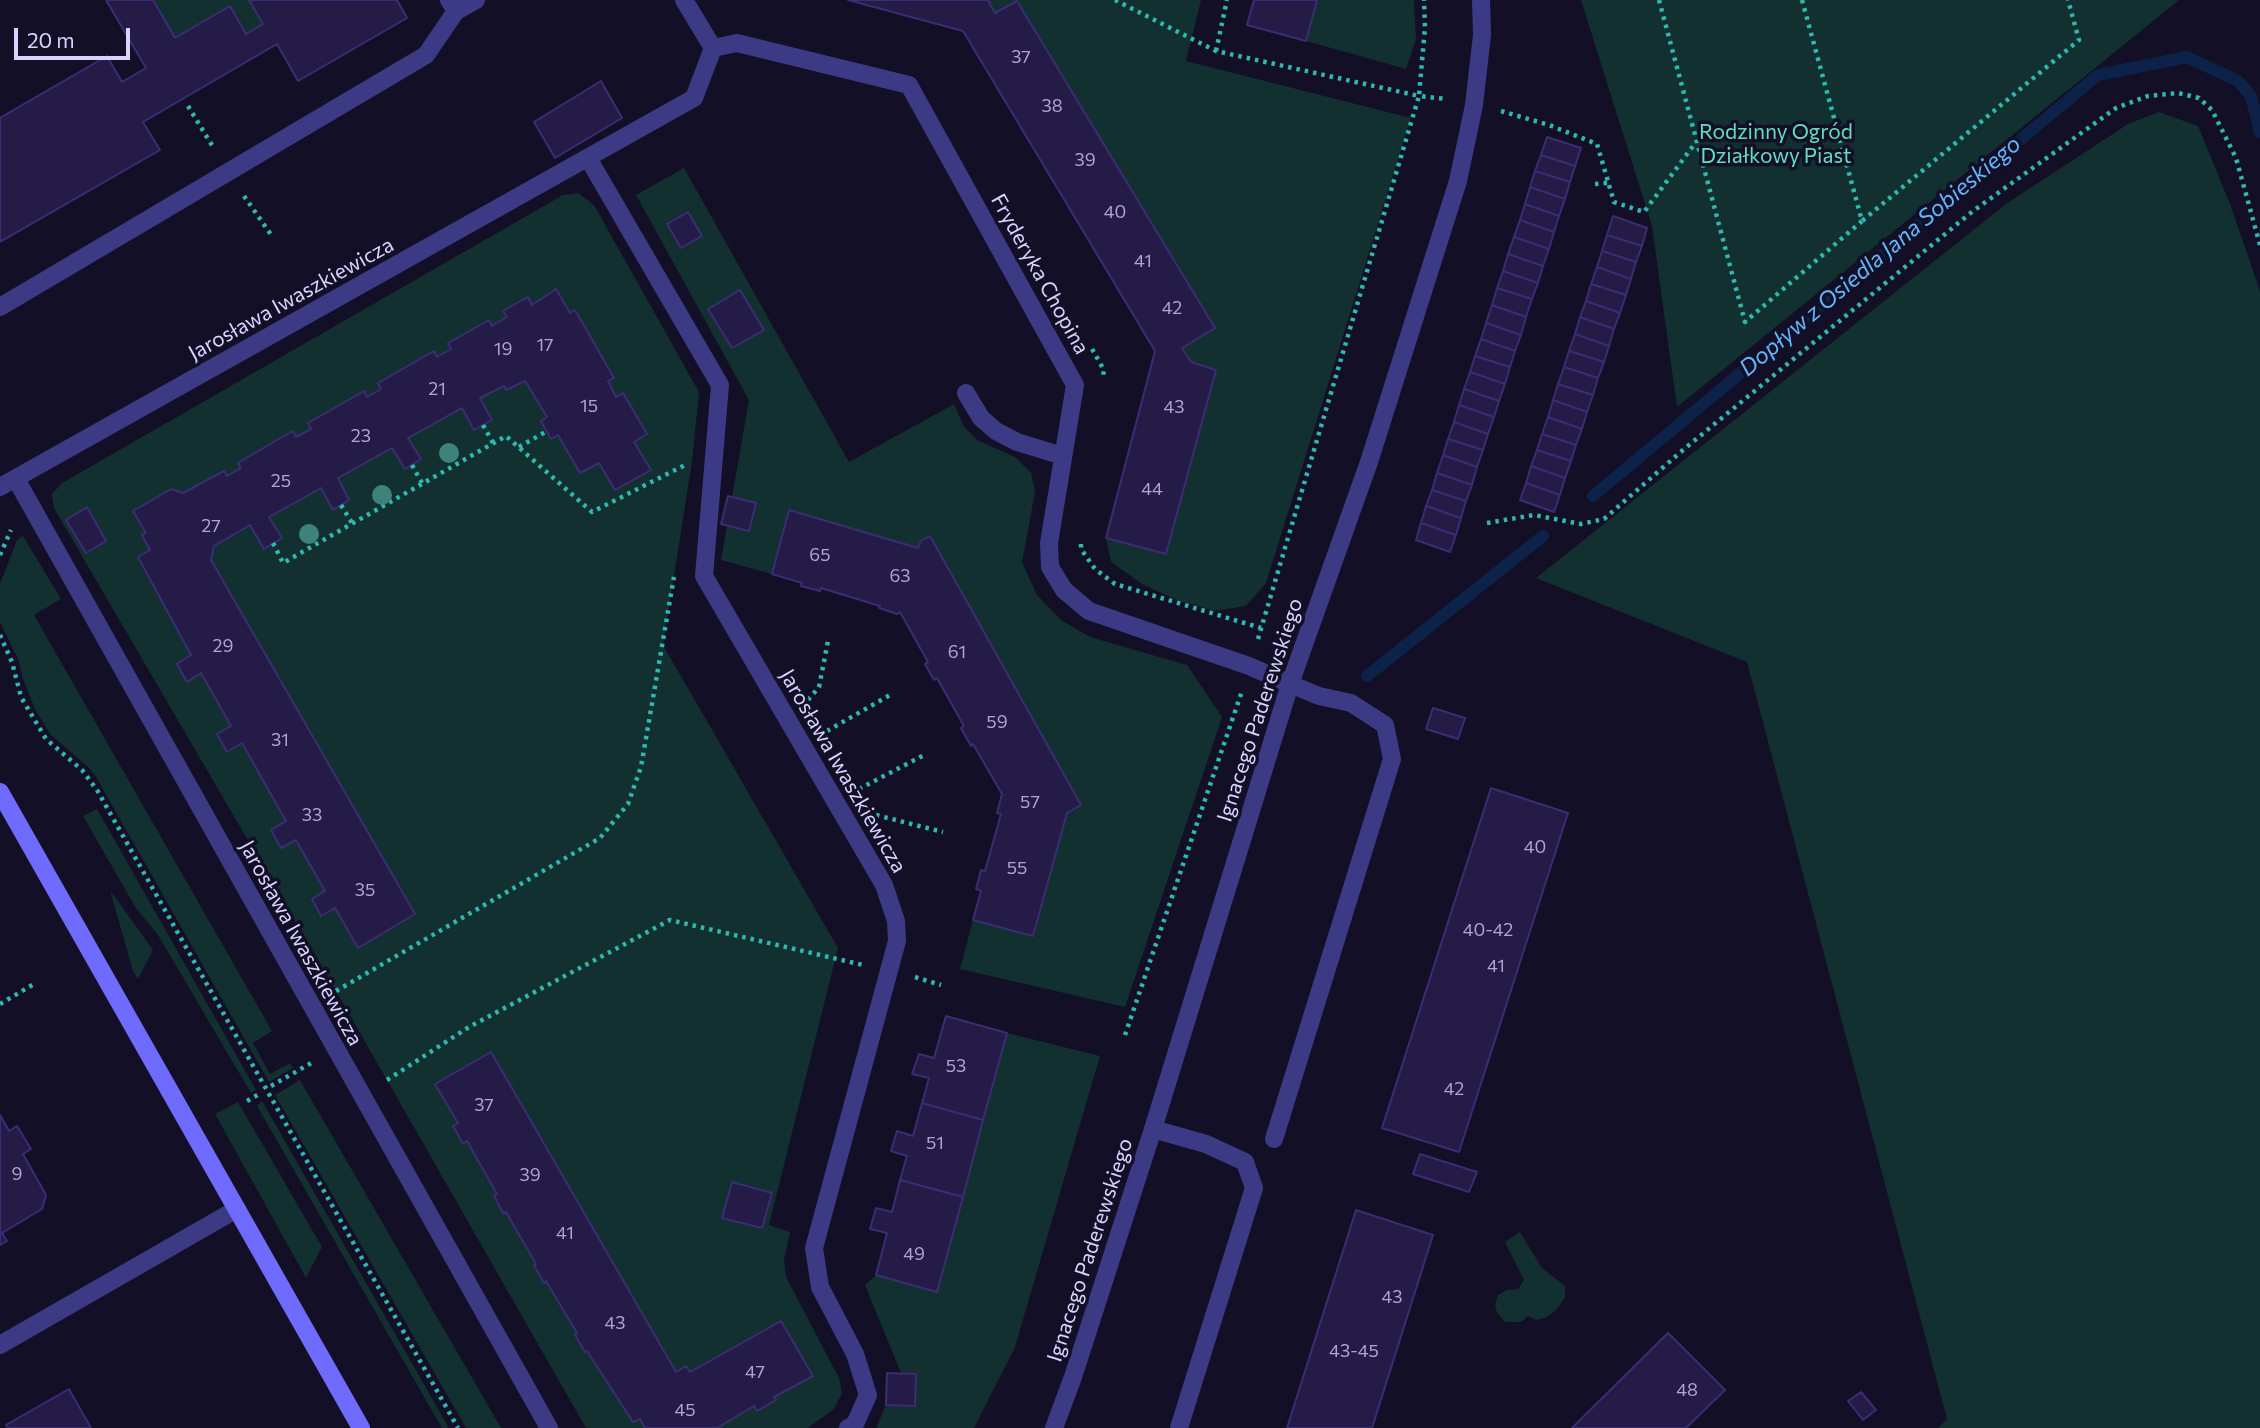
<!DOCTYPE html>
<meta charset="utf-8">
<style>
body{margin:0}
#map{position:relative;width:2260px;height:1428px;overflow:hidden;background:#130f26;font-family:Commissioner,sans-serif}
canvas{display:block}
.scale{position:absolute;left:14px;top:28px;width:116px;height:32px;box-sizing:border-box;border:4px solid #d9d4ff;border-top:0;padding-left:9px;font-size:21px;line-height:24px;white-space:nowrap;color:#d9d4ff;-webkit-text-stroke:5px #130f26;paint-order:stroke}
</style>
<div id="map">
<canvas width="2260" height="1428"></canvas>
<div class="scale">20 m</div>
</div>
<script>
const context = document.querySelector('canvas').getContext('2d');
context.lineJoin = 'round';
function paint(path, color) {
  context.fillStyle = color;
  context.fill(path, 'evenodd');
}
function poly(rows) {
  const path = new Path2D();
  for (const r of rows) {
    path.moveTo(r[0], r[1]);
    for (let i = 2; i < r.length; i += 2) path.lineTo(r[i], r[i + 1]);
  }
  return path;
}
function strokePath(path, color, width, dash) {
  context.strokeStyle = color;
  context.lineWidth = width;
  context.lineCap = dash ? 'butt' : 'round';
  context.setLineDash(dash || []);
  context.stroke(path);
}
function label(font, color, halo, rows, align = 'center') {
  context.font = font + ' Commissioner,sans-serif';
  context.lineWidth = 7;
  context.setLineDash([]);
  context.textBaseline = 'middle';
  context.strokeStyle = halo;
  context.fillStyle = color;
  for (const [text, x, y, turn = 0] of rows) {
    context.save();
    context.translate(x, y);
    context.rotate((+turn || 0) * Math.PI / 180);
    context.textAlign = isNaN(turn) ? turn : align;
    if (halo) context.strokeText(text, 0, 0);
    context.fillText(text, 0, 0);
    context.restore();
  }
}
paint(poly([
 [153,0,249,0,263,24,246,34,230,6,175,38],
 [988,0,1201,0,1186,61,1411,118,1266,583,1246,606,1215,611,1179,601,1142,584,1111,562,1106,538,1167,554,1215,370,1191,362,1182,348,1214,328,1018,1,995,13],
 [1317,0,1414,0,1416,39,1406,69,1306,41],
 [1581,0,2179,0,1677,407,1652,226],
 [2159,112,2198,126,2230,204,2260,291,2260,1428,1938,1428,1947,1419,1747,662,1536,578,2006,204,2128,124],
 [684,168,849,462,954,404,964,427,977,440,1015,457,1031,473,1035,492,1022,562,1037,595,1061,620,1090,637,1187,665,1222,717,1125,1007,960,969,973,920,1034,936,1067,813,1081,804,930,537,921,541,918,548,789,510,772,574,721,560,749,400,636,195],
 [578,193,594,205,699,392,692,462,663,645,838,948,769,1225,790,1232,784,1260,786,1277,839,1378,842,1393,834,1409,808,1428,586,1428,336,991,54,508,52,494,62,483,563,195],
 [23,536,61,599,34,615,272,1031,253,1043,270,1074,290,1063,293,1068,269,1082,96,777,89,768,50,734,35,709,23,679,18,659,0,622,0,584,17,540],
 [97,809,256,1090,251,1093,158,935,136,908,83,816],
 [110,890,153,950,138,979,133,971],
 [1007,1033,1100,1056,1015,1347,974,1428,876,1428,886,1405,915,1406,916,1374,901,1373,865,1285,876,1275,937,1292],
 [300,1080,501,1428,466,1428,275,1095],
 [262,1101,449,1428,442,1428,257,1106],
 [238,1102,322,1247,306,1278,215,1114],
 [1520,1232,1542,1268,1565,1286,1565,1298,1555,1311,1547,1317,1537,1320,1528,1316,1521,1322,1505,1322,1497,1313,1495,1304,1498,1295,1507,1290,1518,1289,1524,1280,1505,1242]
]), '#12302f');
strokePath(poly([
 [1593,496,2098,75,2187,57,2238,81,2251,96,2260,132],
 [1367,676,1543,536]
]), '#0c2248', 12);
const building = poly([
 [106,0,153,0,175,38,230,6,246,34,263,24,249,0,397,0,407,18,298,81,277,44,143,122,160,150,0,242,0,118,107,56,122,82,146,68,106,0],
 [848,0,988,0,995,13,1017,1,1215,328,1182,348,1191,362,1216,370,1166,554,1106,538,1155,351,963,31,848,0],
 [1254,0,1317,0,1306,41,1247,25,1254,0],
 [601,81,622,118,555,158,534,122,601,81],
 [1547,137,1581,148,1575,166,1541,155,1547,137],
 [1541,155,1575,166,1570,182,1535,171,1541,155],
 [1535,171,1570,182,1565,199,1530,187,1535,171],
 [1530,187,1565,199,1559,216,1525,204,1530,187],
 [1525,204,1559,216,1554,232,1520,220,1525,204],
 [688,212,702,236,681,248,667,224,688,212],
 [1613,216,1647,228,1642,246,1607,235,1613,216],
 [1520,220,1554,232,1549,249,1514,237,1520,220],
 [1607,235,1642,246,1636,262,1602,251,1607,235],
 [1514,237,1549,249,1543,266,1508,254,1514,237],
 [1602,251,1636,262,1631,279,1597,267,1602,251],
 [1508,254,1543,266,1538,283,1503,271,1508,254],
 [1597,267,1631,279,1626,295,1591,284,1597,267],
 [1503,271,1538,283,1532,299,1497,288,1503,271],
 [1591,284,1626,295,1620,313,1586,301,1591,284],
 [1497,288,1532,299,1526,317,1492,305,1497,288],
 [556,289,570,313,575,310,614,378,608,381,616,397,623,393,647,434,634,442,651,470,615,490,599,463,580,473,558,435,551,439,541,421,547,417,525,381,506,390,504,386,480,398,492,420,474,430,462,408,408,438,421,459,405,469,392,448,338,478,349,500,333,510,321,488,269,517,282,538,264,549,250,525,214,546,211,560,415,914,358,948,335,908,321,916,312,899,325,891,296,840,281,848,271,830,286,821,242,743,227,752,217,734,231,726,201,673,187,682,177,664,191,655,138,557,150,550,142,535,146,533,133,511,171,489,183,493,224,471,227,476,241,468,238,463,265,447,293,431,296,437,311,429,308,423,364,391,367,397,381,389,378,383,434,351,437,357,451,349,448,343,489,320,492,326,507,317,503,311,528,297,532,305,556,289],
 [740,290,764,330,732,348,708,309,740,290],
 [1586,301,1620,313,1614,329,1580,317,1586,301],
 [1492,305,1526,317,1521,335,1486,323,1492,305],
 [1580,317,1614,329,1609,346,1575,334,1580,317],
 [1486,323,1521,335,1515,351,1481,339,1486,323],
 [1575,334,1609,346,1604,362,1569,351,1575,334],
 [1481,339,1515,351,1510,367,1475,356,1481,339],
 [1569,351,1604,362,1598,378,1564,367,1569,351],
 [1475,356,1510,367,1505,384,1470,372,1475,356],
 [1564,367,1598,378,1593,395,1558,384,1564,367],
 [1470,372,1505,384,1499,401,1464,389,1470,372],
 [1558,384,1593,395,1587,412,1553,400,1558,384],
 [1464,389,1499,401,1494,417,1459,405,1464,389],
 [1553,400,1587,412,1582,429,1548,417,1553,400],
 [1459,405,1494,417,1488,434,1454,422,1459,405],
 [1548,417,1582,429,1576,445,1542,434,1548,417],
 [1454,422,1488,434,1483,450,1448,439,1454,422],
 [1542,434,1576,445,1571,461,1537,450,1542,434],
 [1448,439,1483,450,1477,467,1443,455,1448,439],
 [1537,450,1571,461,1565,478,1531,466,1537,450],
 [1443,455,1477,467,1472,485,1437,473,1443,455],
 [1531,466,1565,478,1560,495,1526,483,1531,466],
 [1437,473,1472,485,1466,501,1432,490,1437,473],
 [1526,483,1560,495,1554,512,1520,500,1526,483],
 [1432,490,1466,501,1461,518,1426,506,1432,490],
 [728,496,756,503,749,531,721,524,728,496],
 [1426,506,1461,518,1456,535,1421,523,1426,506],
 [87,507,106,541,86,553,66,520,87,507],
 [789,510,918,548,921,541,930,536,1081,805,1067,813,1033,936,973,920,981,891,976,889,981,870,985,871,1001,814,997,813,1002,794,973,744,971,746,961,728,964,726,937,678,934,680,925,664,928,662,900,612,897,614,879,608,880,606,821,588,820,591,801,586,802,583,772,574,789,510],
 [1421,523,1456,535,1450,552,1416,540,1421,523],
 [1433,708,1465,718,1458,739,1426,729,1433,708],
 [1491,788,1568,813,1459,1152,1382,1128,1491,788],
 [946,1016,1007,1033,983,1120,922,1103,929,1078,912,1074,919,1054,934,1058,946,1016],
 [491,1052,676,1372,686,1366,690,1372,781,1321,813,1376,774,1397,776,1400,757,1411,754,1406,717,1428,645,1428,640,1419,633,1422,587,1351,585,1352,575,1335,577,1333,546,1281,544,1283,534,1265,536,1264,506,1212,503,1213,494,1196,497,1194,467,1141,463,1144,453,1126,458,1123,435,1084,491,1052],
 [922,1103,983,1120,963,1197,900,1180,907,1156,891,1151,897,1131,913,1136,922,1103],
 [0,1115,9,1131,17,1126,31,1149,23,1154,46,1195,42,1209,2,1233,7,1241,0,1245,0,1115],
 [1420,1154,1477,1172,1469,1192,1413,1174,1420,1154],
 [900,1180,963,1197,937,1292,876,1275,887,1233,870,1229,876,1208,892,1212,900,1180],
 [732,1182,772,1193,762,1228,722,1218,732,1182],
 [1356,1210,1433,1235,1372,1428,1287,1428,1356,1210],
 [1668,1333,1725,1390,1686,1428,1572,1428,1668,1333],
 [887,1373,916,1374,915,1406,886,1405,887,1373],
 [69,1389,91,1428,8,1428,6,1425,69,1389],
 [1861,1392,1876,1410,1863,1420,1848,1401,1861,1392]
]);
paint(building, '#241b47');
strokePath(building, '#3b2d73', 2);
strokePath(poly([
 [1115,0,1216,51,1419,96,1425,27,1424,0],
 [1659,0,1745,322,1862,221],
 [1802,0,1862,221,2079,40,2068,0],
 [1216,51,1227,0],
 [188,106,213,147],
 [1501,111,1549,125,1597,144,1614,202,1644,212,1696,142],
 [1595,184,1608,183],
 [244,196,272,236],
 [1092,349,1104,370,1103,376],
 [483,425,493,443],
 [519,447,547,431],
 [412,465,422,483],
 [341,505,352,523],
 [1487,523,1534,515,1581,524,1604,519,1683,450,1973,211,2116,108,2148,96,2178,93,2199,98,2212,110,2236,158,2260,245],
 [273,543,283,563,506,436,592,512,685,465],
 [1081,544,1081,549,1095,569,1115,584,1261,628],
 [0,555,11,530],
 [0,635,12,662,21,697,46,739,82,770,97,790,458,1428],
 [1258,639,1419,96,1446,99],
 [808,700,819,687,828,641],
 [827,731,890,695],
 [859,789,926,754],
 [876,815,943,832],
 [915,977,941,985],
 [336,991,600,838,628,804,641,767,674,577],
 [0,1004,34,984],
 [1125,1035,1242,691],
 [387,1080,469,1027,670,920,863,965],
 [271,1086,313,1062],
 [247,1101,259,1094]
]), '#2fb8b0', 4.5, [3.5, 5]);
strokePath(poly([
 [449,0,456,11,476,0],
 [0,307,426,55,456,11],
 [966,393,981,418,996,431,1017,442,1063,456],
 [1153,1129,1206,1144,1245,1162,1254,1188,1179,1428],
 [1274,1139,1392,759,1385,725,1351,703,1319,696,1290,684]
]), '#3d3a85', 18);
strokePath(poly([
 [684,0,713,48],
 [713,48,737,43,909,85,1075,385,1049,543,1050,567,1064,590,1089,611,1249,666,1290,684],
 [588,158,720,385,704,576,884,885,896,921,897,941,814,1248,820,1287,855,1354,868,1395,855,1424,848,1428],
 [16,479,549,1428],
 [0,487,694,98,713,48],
 [0,1345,237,1209],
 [1054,1428,1073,1377,1153,1129,1290,684,1369,462,1458,181,1474,105,1482,35,1481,0]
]), '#3d3a85', 18);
strokePath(poly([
 [0,792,361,1428]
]), '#6f6bff', 18);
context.fillStyle = '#3d827b';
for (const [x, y] of [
 [449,453],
 [382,495],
 [309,534]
]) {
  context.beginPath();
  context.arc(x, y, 10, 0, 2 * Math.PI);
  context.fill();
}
label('18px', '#aca6d1', null, [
 ["37",1021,57],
 ["38",1052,106],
 ["39",1085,160],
 ["40",1115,212],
 ["41",1143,261],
 ["42",1172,308],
 ["17",545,345],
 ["19",503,349],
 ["21",437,389],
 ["15",589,406],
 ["43",1174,407],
 ["23",361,436],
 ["25",281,481],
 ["44",1152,489],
 ["27",211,526],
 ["65",820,555],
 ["63",900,576],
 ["29",223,646],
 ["61",957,652],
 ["59",997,722],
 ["31",280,740],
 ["57",1030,802],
 ["33",312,815],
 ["40",1535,847],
 ["55",1017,868],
 ["35",365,890],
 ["40-42",1488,930],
 ["41",1496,966],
 ["53",956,1066],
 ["42",1454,1089],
 ["37",484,1105],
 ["51",935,1143],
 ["9",17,1174],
 ["39",530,1175],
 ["41",565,1233],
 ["49",914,1254],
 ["43",1392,1297],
 ["43",615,1323],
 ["43-45",1354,1351],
 ["47",755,1372],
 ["48",1687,1390],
 ["45",685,1410]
]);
label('21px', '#5fe0c0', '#130f26', [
 ["Rodzinny Ogród",1776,132],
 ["Działkowy Piast",1776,156]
]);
label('21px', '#d9d4ff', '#130f26', [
 ["Fryderyka Chopina",1040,274,61],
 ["Jarosława Iwaszkiewicza",291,299,-29],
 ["Ignacego Paderewskiego",1260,710,-72],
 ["Jarosława Iwaszkiewicza",843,771,60],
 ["Jarosława Iwaszkiewicza",301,943,61],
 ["Ignacego Paderewskiego",1090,1250,-72]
]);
label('italic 23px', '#62b6ff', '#130f26', [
 ["Dopływ z Osiedla Jana Sobieskiego",1880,256,-40]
]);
</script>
